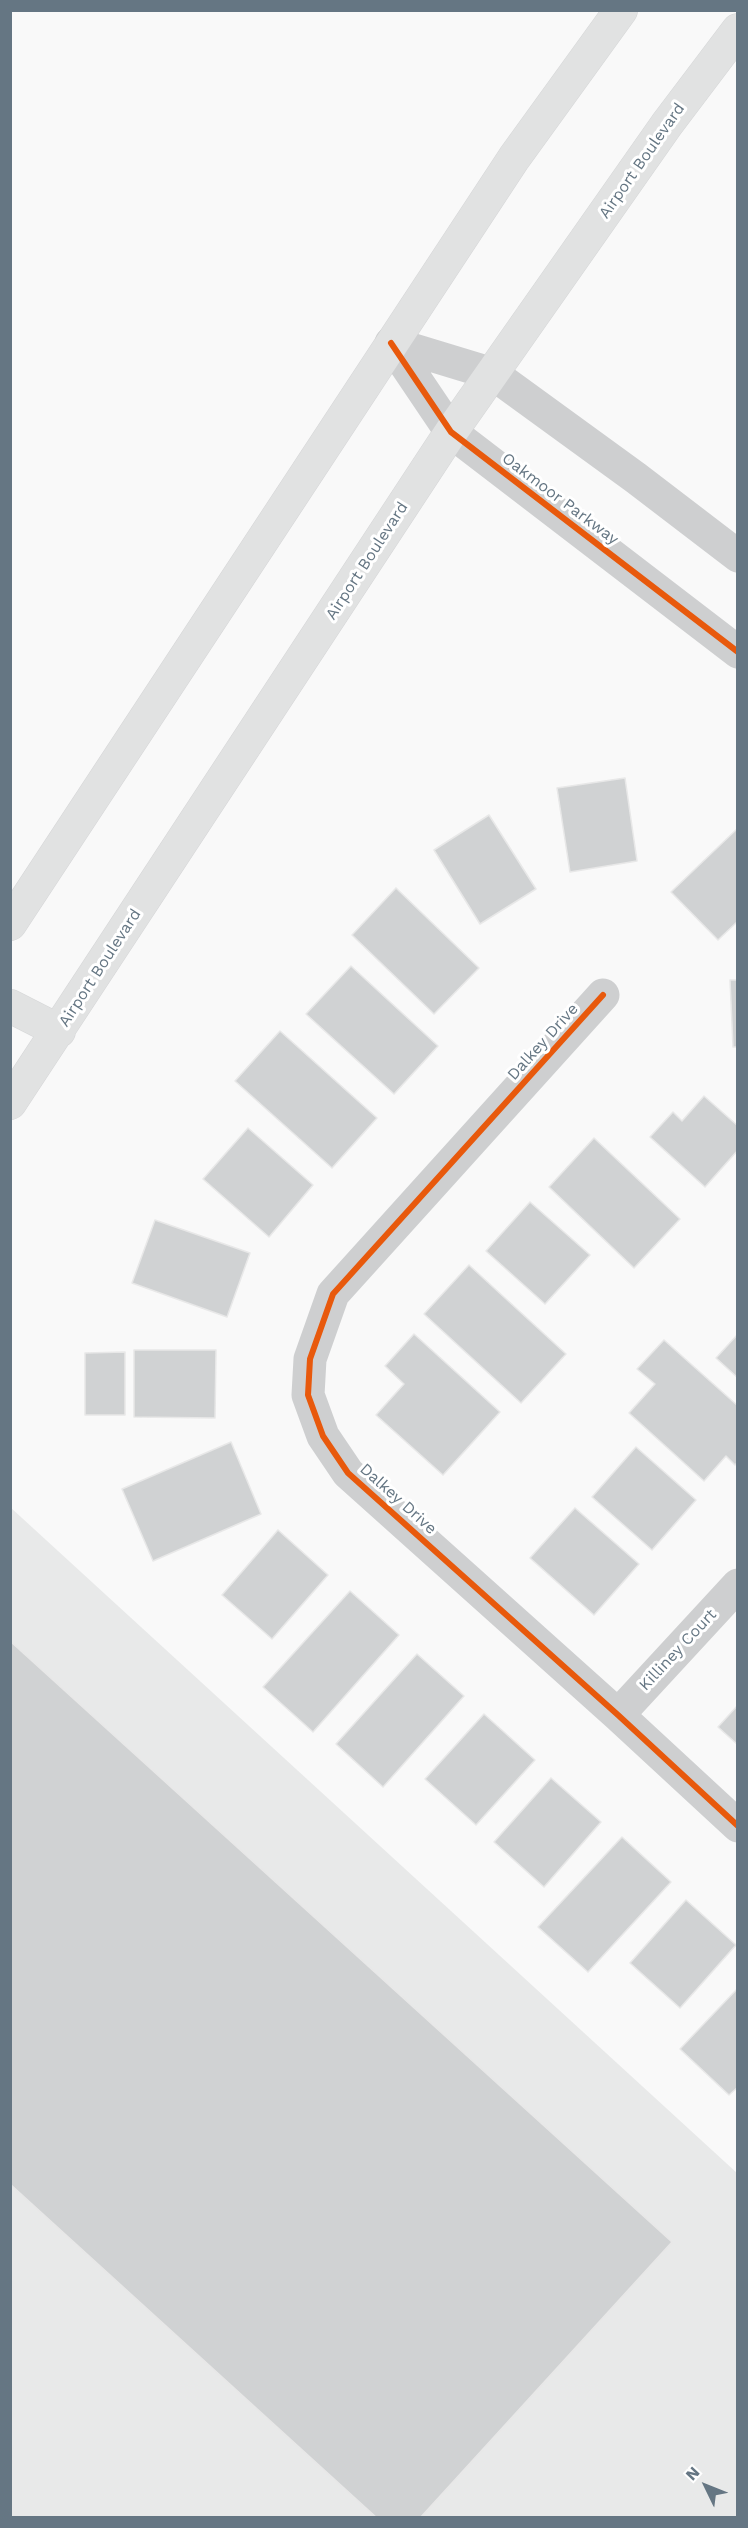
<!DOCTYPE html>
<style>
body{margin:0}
#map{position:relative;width:748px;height:2528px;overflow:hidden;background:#f9f9f9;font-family:"Work Sans",sans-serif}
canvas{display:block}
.frame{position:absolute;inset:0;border:12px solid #657683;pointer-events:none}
.north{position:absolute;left:676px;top:2456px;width:60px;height:60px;-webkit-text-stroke:4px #fff;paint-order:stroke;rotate:313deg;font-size:16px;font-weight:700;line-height:24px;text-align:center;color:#657683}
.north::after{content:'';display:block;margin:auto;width:21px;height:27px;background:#657683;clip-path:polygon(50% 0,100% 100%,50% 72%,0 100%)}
</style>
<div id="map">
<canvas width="748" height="2528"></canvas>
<div class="frame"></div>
<div class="north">N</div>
</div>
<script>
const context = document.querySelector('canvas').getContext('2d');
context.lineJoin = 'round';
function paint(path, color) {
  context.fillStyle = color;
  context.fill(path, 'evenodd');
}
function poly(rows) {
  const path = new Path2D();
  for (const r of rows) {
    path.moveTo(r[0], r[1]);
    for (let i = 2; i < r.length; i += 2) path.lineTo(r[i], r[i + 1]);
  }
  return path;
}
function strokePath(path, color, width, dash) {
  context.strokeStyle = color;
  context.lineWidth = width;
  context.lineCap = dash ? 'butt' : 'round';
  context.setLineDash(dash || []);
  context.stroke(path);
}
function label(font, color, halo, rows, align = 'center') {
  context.font = font + ' "Work Sans",sans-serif';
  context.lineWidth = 6;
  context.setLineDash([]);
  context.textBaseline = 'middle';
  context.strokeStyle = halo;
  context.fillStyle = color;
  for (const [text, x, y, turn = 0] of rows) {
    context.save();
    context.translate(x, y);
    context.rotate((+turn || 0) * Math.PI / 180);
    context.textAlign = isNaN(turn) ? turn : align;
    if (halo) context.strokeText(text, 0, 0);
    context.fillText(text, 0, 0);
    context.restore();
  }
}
paint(poly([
 [10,1507,737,2173,737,2517,11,2517]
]), '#e8e9e9');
const building = poly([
 [625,778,637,861,570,872,557,788,625,778],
 [489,815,536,889,480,924,434,850,489,815],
 [738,828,738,921,718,940,671,892,738,828],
 [396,888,479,968,434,1014,352,935,396,888],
 [351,966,438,1046,394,1094,306,1014,351,966],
 [730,980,738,980,738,1047,733,1047,730,980],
 [280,1031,377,1118,332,1168,235,1081,280,1031],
 [704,1096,738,1126,738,1150,705,1187,650,1137,673,1112,682,1121,704,1096],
 [248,1128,313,1185,269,1237,203,1179,248,1128],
 [594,1138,680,1219,634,1268,549,1187,594,1138],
 [530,1202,590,1255,545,1304,486,1251,530,1202],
 [155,1220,250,1253,227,1317,132,1283,155,1220],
 [469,1265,566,1354,521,1403,424,1314,469,1265],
 [414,1334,500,1412,443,1475,376,1415,404,1384,385,1366,414,1334],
 [738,1334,738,1378,716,1358,738,1334],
 [664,1340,738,1406,738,1462,735,1465,726,1456,704,1481,629,1413,655,1384,637,1369,664,1340],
 [134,1350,216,1350,215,1418,134,1417,134,1350],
 [125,1352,125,1415,85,1415,85,1353,125,1352],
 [231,1442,261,1514,153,1561,122,1489,231,1442],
 [636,1447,696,1500,652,1550,592,1497,636,1447],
 [575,1508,639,1564,594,1615,530,1558,575,1508],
 [278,1530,328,1575,272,1639,222,1595,278,1530],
 [350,1591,399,1635,313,1732,263,1687,350,1591],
 [10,1641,672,2242,420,2518,377,2518,10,2184,10,1641],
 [417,1654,464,1696,383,1787,336,1744,417,1654],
 [738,1705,738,1745,718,1727,738,1705],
 [484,1714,535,1760,476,1825,425,1779,484,1714],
 [551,1778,601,1822,544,1887,494,1842,551,1778],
 [622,1837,671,1882,588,1972,538,1927,622,1837],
 [686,1900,736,1945,680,2008,630,1963,686,1900],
 [738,1988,738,2087,729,2095,680,2049,738,1988]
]);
paint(building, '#d0d2d3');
strokePath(building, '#e8e8e8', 1.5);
const major = poly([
 [10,924,514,158,621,10],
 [10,1006,59,1031],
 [10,1103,451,432,667,124,738,30]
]);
strokePath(major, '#d5d6d7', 34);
strokePath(poly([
 [391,343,451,432,738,652],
 [391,343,493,374,636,478,738,556],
 [603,995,333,1294,310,1359,308,1395,323,1436,348,1473,618,1715,738,1826],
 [618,1715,738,1585]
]), '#cecfd0', 33);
strokePath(major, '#e1e2e2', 33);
strokePath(poly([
 [391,343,451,432,738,652],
 [603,995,333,1294,310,1359,308,1395,323,1436,348,1473,618,1715,738,1826]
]), '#e8590c', 6);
label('16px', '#657683', '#fff', [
 ["Airport Boulevard",642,161,-55],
 ["Oakmoor Parkway",560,499,37],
 ["Airport Boulevard",367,561,-57],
 ["Airport Boulevard",100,968,-57],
 ["Dalkey Drive",543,1042,-48],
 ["Dalkey Drive",398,1499,42],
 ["Killiney Court",678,1650,-47]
]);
</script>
